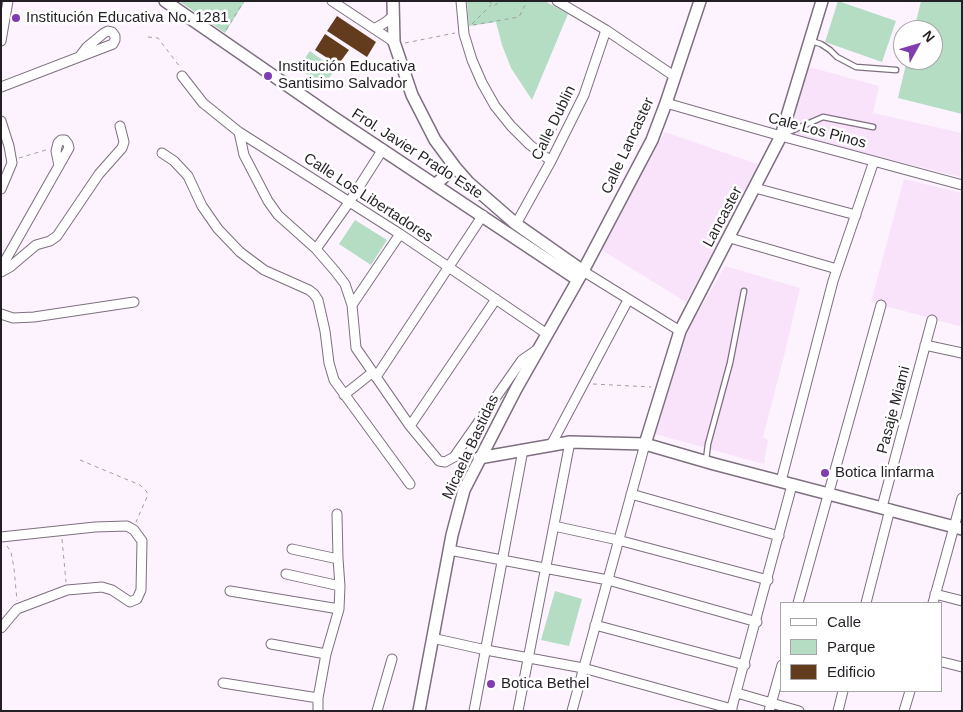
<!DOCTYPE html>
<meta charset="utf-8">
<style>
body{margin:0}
#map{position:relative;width:963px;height:712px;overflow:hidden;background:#fdf3fe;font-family:Arial,sans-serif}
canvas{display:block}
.frame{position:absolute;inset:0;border:2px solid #241f25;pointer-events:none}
.legend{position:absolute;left:780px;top:602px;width:162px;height:90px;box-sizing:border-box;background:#fff;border:1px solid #a7a5a8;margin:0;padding:6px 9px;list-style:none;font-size:15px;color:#241f25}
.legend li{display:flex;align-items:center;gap:10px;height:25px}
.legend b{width:25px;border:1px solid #a7a5a8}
.north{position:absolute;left:893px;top:20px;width:50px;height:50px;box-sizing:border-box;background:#fff;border:1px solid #a7a5a8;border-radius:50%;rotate:51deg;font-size:14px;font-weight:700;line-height:20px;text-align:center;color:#241f25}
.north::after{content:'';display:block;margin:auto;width:18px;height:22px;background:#803db0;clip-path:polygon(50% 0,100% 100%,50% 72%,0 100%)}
</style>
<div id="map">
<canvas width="963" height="712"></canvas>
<div class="frame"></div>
<ul class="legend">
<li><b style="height:6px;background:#fff"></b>Calle</li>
<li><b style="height:14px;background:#b4ddc4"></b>Parque</li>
<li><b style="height:14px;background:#633c1e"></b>Edificio</li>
</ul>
<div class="north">N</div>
</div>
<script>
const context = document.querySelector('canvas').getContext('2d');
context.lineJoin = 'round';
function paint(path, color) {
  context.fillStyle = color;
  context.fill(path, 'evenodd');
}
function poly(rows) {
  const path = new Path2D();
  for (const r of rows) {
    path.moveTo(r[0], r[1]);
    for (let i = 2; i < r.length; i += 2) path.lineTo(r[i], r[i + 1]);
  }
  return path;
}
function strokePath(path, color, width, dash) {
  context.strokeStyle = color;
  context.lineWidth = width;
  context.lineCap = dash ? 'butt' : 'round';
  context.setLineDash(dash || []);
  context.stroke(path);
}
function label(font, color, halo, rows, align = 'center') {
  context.font = font + ' Arial,sans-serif';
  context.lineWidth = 5;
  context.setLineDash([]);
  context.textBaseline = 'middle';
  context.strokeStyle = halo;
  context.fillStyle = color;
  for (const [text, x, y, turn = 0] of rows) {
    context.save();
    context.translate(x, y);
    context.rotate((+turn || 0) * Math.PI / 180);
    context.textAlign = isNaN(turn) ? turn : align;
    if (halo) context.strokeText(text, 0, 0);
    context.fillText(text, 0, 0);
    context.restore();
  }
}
paint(poly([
 [809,67,879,86,873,113,962,133,960,177,792,135,789,127],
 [665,132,760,165,686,302,600,249],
 [904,179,962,193,962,327,871,302],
 [725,266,800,288,784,356,763,437,768,440,764,464,655,434,676,358,690,326]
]), '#f8e3fa');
paint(poly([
 [179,1,245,1,225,33],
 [467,1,545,1,568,14,532,100,511,68,502,45,496,22,469,26],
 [838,1,896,21,882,62,825,42],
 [921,1,962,1,962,114,898,98,907,60,933,60,933,30,914,30],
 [310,51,335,69,324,86,298,68],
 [355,220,387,240,371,265,339,244],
 [555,591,582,599,569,646,541,640]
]), '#b4ddc4');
paint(poly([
 [337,16,376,42,367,57,327,31],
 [325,34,349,50,338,65,315,50]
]), '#633c1e');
const lane = poly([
 [811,41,821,44,830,50,837,57,856,67,896,70],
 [782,135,823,117,873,127],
 [706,460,708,444,730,363,744,291]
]);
const street = poly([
 [332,1,394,42],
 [461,1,464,34,472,60,482,83,495,106,511,126,530,145,551,161],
 [557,1,606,30,674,76],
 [374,29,386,22,393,16],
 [1,41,8,1],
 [182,76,203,103,239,132,400,234,547,334],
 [1,87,113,44,115,40,115,36,112,32,108,31,104,33,87,47,80,56],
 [666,103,781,136,962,185],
 [1,121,9,146,12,163,1,189],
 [239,132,244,155,268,201,278,215,316,249,335,271,345,284,352,305,356,348,410,426,439,461,445,462,454,457,522,360,538,349],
 [162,153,174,161,188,176,202,206,218,229,240,252,264,270,309,290,314,294,318,300,325,331,329,363,334,380,410,484],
 [755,188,856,215],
 [516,224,551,161,584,95,606,30],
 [730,238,837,269],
 [316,249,350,201,383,149],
 [1,268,69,148,68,144,65,140,61,140,58,143,56,151,59,166],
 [583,271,680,331],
 [1,272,10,267,36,245,50,241,57,236,99,174,122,148,124,142,120,126],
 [352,305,400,234],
 [1,314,13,318,34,317,134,302],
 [925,345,962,353],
 [376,377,483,215],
 [344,395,373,372],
 [410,426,496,299],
 [551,445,628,300],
 [781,481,833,281,874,161],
 [631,494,779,536],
 [882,507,932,320],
 [337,514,338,559],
 [554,526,618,540,768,580],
 [1,537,95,527,127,526,134,530,142,541,141,590,137,599,130,602,112,590,102,587,67,590,17,609,1,628],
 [292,549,338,559,340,586,339,609,326,654,318,698,318,711],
 [449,550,608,580,757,622],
 [286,574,340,586],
 [230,591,339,609],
 [935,594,962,601],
 [798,603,881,305],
 [866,603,890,509],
 [933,603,962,498],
 [595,625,745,665],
 [432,638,486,650,583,668,732,709],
 [271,644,326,654],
 [942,662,962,667],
 [223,683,318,698],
 [737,693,799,711],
 [377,711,392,659],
 [474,711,523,450],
 [518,711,570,442],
 [572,711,645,444],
 [731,711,792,485],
 [769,711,782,665],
 [838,711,843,691],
 [904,711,910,691]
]);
const secondary = poly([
 [165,1,333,117,578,280],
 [393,1,394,42,412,95,435,140,455,167,469,183,516,224,583,271],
 [436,184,455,167],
 [645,444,680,331,781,136,822,1],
 [479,458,570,442,645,444,714,464,962,529],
 [419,711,452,535,464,490,516,389,583,271,652,140,666,103,700,1]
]);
strokePath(lane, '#7d6f7f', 7);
strokePath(street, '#7d6f7f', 11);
strokePath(secondary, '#7d6f7f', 14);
strokePath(poly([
 [489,1,493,6,497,4,499,1],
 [472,24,491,5],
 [473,25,519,17,527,1],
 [226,30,244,1],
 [148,37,158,38,180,67],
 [405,43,455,33],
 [571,99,576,89],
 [547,146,560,123],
 [19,158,46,150],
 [593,384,651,387],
 [80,460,140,485,147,492,147,497,136,522],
 [62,539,66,582],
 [7,546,11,552,14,568,17,601]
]), '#a49ca5', 1, [4, 4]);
strokePath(lane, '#fff', 4.5);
strokePath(street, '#fff', 9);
strokePath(secondary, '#fff', 11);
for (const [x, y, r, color] of [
 [16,18,5,"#803db0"],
 [268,76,5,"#803db0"],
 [825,473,5,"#803db0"],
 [491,684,5,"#803db0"]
]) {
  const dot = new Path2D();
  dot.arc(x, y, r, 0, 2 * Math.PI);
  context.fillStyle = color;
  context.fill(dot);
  strokePath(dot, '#fff', 2);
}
label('15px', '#241f25', '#fff', [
 ["Institución Educativa No. 1281",26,18],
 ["Institución Educativa",278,67],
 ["Santisimo Salvador",278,84],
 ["Botica linfarma",835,473],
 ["Botica Bethel",501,684]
], 'left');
label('15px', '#241f25', '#fff', [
 ["Calle Dublin",554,123,-64],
 ["Cale Los Pinos",817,131,15],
 ["Calle Lancaster",628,146,-65],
 ["Frol. Javier Prado Este",417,154,33],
 ["Calle Los Libertadores",368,198,33],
 ["Lancaster",723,217,-62],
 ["Pasaje Miami",894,410,-75],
 ["Micaela Bastidas",471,447,-65]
]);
</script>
